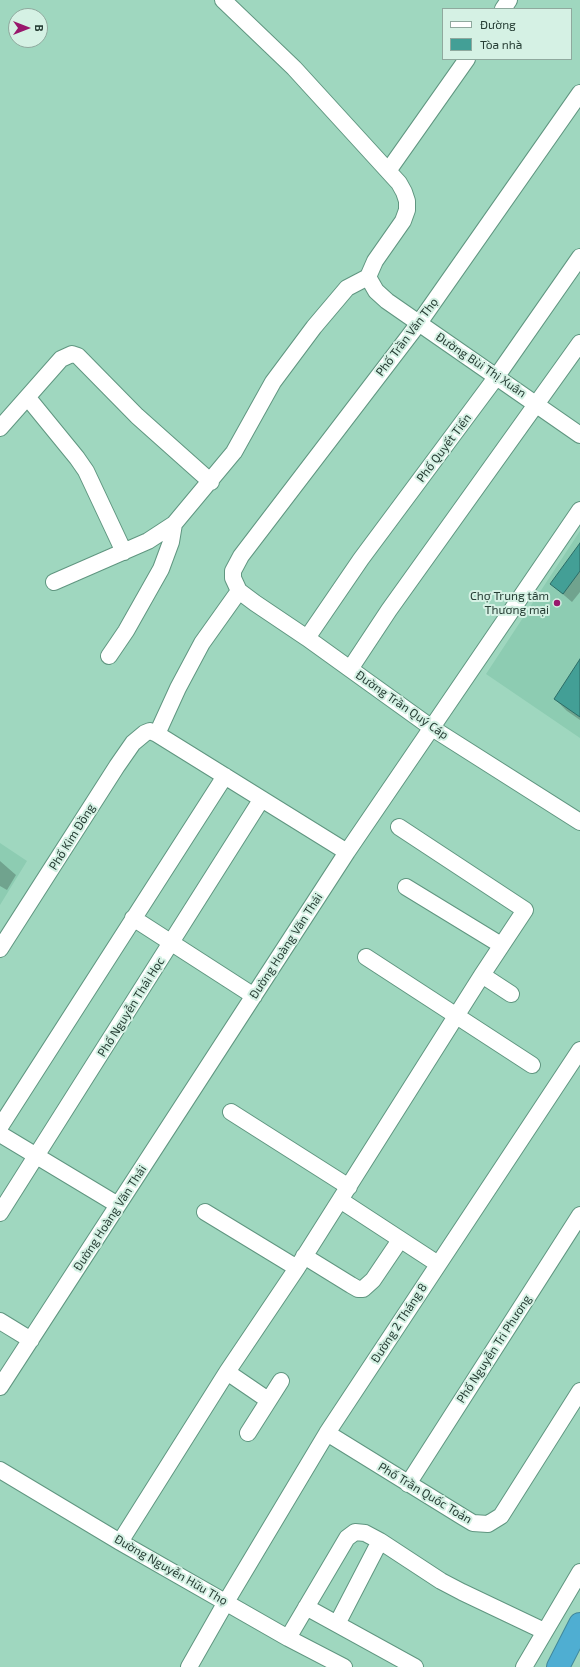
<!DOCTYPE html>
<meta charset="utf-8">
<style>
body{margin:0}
#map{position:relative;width:580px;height:1667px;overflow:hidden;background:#9fd7bf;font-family:"Exo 2",sans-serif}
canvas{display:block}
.legend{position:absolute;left:442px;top:8px;width:130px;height:52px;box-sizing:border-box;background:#d5f1e4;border:1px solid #8fa99e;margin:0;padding:5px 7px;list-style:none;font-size:12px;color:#273e35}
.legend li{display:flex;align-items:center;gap:8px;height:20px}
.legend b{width:20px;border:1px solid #8fa99e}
.north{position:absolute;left:8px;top:8px;width:40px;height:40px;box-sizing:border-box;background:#d5f1e4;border:1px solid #8fa99e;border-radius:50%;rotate:90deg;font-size:11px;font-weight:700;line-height:16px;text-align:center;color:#273e35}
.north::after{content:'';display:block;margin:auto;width:14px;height:18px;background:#99186d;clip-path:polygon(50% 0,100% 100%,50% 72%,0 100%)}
</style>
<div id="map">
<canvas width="580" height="1667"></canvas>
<ul class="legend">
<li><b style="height:5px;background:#fff"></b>Đường</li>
<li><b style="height:11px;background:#439f96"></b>Tòa nhà</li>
</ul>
<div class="north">B</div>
</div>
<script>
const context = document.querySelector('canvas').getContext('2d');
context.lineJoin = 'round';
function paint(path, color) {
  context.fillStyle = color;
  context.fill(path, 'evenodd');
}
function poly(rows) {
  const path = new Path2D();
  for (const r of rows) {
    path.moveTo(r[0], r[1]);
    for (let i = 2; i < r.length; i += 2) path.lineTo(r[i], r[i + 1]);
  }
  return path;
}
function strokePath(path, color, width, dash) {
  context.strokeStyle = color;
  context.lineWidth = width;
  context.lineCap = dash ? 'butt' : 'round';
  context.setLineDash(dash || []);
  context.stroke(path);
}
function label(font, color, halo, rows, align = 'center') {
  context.font = font + ' "Exo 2",sans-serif';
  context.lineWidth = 4;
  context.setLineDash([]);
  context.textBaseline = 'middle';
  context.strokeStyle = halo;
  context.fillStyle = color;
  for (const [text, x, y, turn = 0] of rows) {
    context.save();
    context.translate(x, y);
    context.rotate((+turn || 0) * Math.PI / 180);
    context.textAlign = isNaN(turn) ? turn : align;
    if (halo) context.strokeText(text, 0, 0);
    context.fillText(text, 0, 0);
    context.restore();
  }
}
paint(poly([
 [580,531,580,738,486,674],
 [0,843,27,861,0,905]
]), '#8dccb2');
paint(poly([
 [580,545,580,592,572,602,551,584],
 [580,661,580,720,567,711,555,699],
 [0,861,16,875,7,890,0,886]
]), '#0003');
const building = poly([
 [580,543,580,571,563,594,550,584,580,543],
 [580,659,580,717,554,699,580,659]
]);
paint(building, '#439f96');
strokePath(building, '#2c6d67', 1);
const minor = poly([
 [223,0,294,68,399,183,404,192,407,201,407,210,403,221,375,261,368,277],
 [503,9,509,0],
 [580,93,419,323,241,556,233,571,233,578,239,591,255,603,307,638,432,728,580,822],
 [388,171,467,59],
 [368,277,376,291,387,301,580,435],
 [28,398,77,458,86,471,124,552],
 [0,428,61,359,72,354,78,356,137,416,211,482],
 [54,582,148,541,174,524,234,452,273,382,314,327,347,288,368,277],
 [307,638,361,559,497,376,580,257],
 [109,656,126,631,161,569,171,542,174,524],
 [350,669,389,610,580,343],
 [157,734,178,688,202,643,239,591],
 [406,887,501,945],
 [133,918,254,996],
 [0,949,117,766,133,743,145,733,150,731,157,734,347,852],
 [366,957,532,1065],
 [482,975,511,994],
 [231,1112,349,1187],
 [0,1127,225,776],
 [0,1134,118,1205],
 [340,1200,438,1264],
 [205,1212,297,1268],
 [0,1213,261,800],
 [304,1256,351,1285,358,1289,363,1289,373,1280,400,1240],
 [0,1321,31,1340],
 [227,1372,268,1400],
 [0,1387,347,852,580,510],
 [248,1433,281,1381],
 [327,1433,463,1517,473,1523,488,1524,501,1516,580,1391],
 [0,1470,120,1542,288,1638,344,1667],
 [408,1484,580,1215],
 [120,1542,227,1372,297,1268,482,975,525,910,399,827],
 [306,1607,415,1667],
 [337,1624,380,1541],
 [288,1638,347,1538,355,1532,365,1533,380,1541,441,1581,462,1592,544,1631],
 [189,1667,226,1602,327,1433,580,1050],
 [524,1667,580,1572]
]);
const highway = poly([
 [558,1667,580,1624]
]);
strokePath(minor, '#609680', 18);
strokePath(highway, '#41879b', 24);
strokePath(minor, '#fff', 16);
strokePath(highway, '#4faed2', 22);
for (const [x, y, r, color] of [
 [557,603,4,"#99186d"]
]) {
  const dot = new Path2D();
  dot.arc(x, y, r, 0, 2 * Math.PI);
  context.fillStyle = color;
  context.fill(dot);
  strokePath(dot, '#d5f1e4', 1.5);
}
label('12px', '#273e35', '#d5f1e4', [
 ["Phố Trần Văn Thọ",407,337,-53],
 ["Đường Bùi Thị Xuân",481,365,34],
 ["Phố Quyết Tiến",444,448,-53],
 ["Đường Trần Quý Cáp",402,705,35],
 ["Phố Kim Đồng",72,837,-58],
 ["Đường Hoàng Văn Thái",286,946,-57],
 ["Phố Nguyễn Thái Học",131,1007,-58],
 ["Đường Hoàng Văn Thái",110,1218,-57],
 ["Đường 2 Tháng 8",399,1323,-57],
 ["Phố Nguyễn Tri Phương",494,1349,-57],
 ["Phố Trần Quốc Toản",425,1493,31],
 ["Đường Nguyễn Hữu Thọ",171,1570,30]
]);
label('12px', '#273e35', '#d5f1e4', [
 ["Chợ Trung tâm",549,596],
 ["Thương mại",549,610]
], 'right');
</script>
